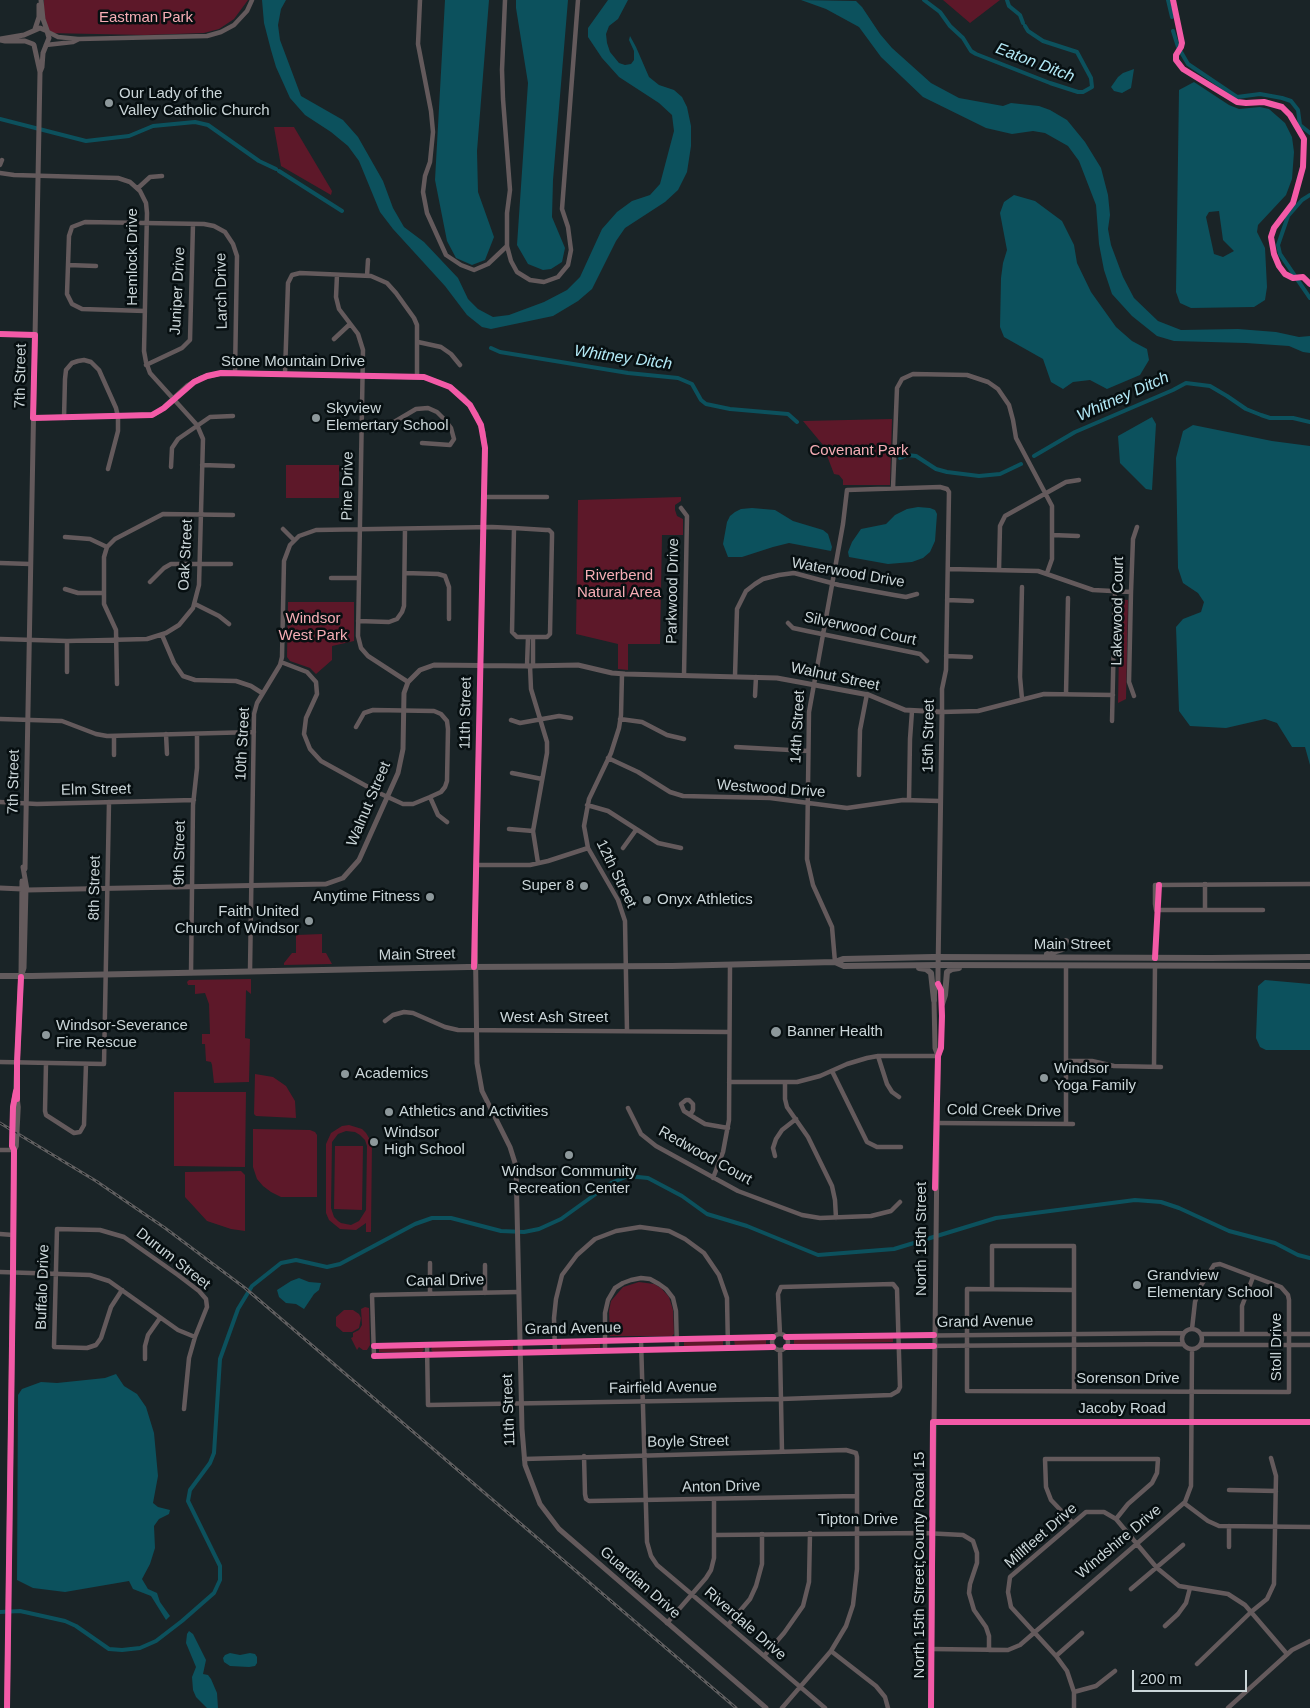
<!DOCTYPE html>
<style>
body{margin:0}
#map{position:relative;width:1310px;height:1708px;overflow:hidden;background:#1a2427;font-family:Helvetica,sans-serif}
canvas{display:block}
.scale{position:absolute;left:1132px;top:1670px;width:115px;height:22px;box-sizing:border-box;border:2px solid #cbd6d9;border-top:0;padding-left:6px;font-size:15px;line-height:18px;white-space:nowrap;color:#cbd6d9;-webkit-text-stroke:4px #070f11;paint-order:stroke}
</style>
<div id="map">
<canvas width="1310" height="1708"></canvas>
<div class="scale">200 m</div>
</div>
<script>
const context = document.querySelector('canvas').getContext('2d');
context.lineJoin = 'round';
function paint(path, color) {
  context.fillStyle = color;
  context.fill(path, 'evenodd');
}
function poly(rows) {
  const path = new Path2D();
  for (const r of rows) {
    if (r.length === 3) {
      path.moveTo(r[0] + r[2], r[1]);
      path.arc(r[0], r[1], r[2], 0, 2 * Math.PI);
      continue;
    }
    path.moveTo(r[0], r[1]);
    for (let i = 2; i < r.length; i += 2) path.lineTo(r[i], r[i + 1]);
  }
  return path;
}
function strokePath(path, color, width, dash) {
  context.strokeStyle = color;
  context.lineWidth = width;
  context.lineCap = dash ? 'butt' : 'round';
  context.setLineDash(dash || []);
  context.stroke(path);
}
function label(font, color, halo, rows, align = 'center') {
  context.font = font + ' Helvetica,sans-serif';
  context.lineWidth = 5;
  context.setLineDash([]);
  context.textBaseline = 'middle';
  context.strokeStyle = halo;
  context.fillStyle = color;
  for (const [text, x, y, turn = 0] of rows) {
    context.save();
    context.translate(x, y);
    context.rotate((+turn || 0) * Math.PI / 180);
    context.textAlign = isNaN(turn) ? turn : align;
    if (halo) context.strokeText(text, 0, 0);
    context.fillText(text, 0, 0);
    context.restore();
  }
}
paint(poly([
 [44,0,248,0,234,19,219,29,204,33,145,35,47,33,44,31],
 [943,0,1000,0,970,23],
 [274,127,294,127,332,191,331,195,281,166],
 [892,419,890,485,843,485,843,480,839,475,834,474,823,445,803,421],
 [286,465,339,465,339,498,286,498],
 [681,497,681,501,675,505,675,510,677,516,683,519,683,535,662,535,660,644,628,644,628,670,618,669,618,644,576,634,578,500],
 [1120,599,1128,600,1126,699,1118,703],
 [288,602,354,602,354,641,332,646,332,660,316,674,310,668,290,661,287,657],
 [322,934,322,953,326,953,332,964,284,965,284,963,292,953,296,953,296,935],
 [251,979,251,994,246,990,245,1038,250,1039,249,1082,214,1083,212,1065,211,1062,206,1061,205,1044,202,1044,202,1034,210,1034,209,1004,205,993,195,994,195,985,188,985,187,982,189,980],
 [255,1074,273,1077,286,1086,295,1101,296,1118,256,1116,254,1114],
 [174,1092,246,1092,245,1167,174,1166],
 [349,1125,362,1129,366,1133,372,1143,371,1232,366,1232,366,1223,356,1230,340,1229,329,1220,326,1213,326,1144,331,1133,342,1126],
 [346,1131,355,1132,360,1135,365,1140,367,1146,366,1210,359,1221,351,1225,341,1223,338,1221,334,1217,331,1208,332,1142,338,1134],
 [253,1129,310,1130,315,1132,317,1135,317,1197,281,1197,271,1192,263,1186,257,1179,253,1167],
 [335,1146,363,1146,362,1210,334,1209],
 [241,1171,245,1175,245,1231,231,1229,207,1221,185,1197,185,1172],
 [639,1282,654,1284,661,1288,669,1297,673,1310,674,1334,672,1336,610,1336,609,1311,611,1301,623,1287],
 [365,1307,369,1308,370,1345,367,1350,363,1350,359,1347,357,1350,351,1338,353,1337,353,1333,359,1330,362,1325,361,1309],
 [344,1310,353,1310,359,1314,361,1318,359,1328,352,1332,343,1332,336,1326,336,1317],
 [893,1337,893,1342,794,1344,794,1339],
 [766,1339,766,1345,735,1346,734,1340],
 [723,1340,723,1346,684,1347,684,1341],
 [600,1343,600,1348,561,1349,561,1344],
 [513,1345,513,1350,433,1352,431,1350,432,1347],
 [423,1347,424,1350,422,1352,379,1352,379,1348]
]), '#5d1829');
paint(poly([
 [262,0,286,0,281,9,278,25,280,40,301,96,343,120,358,137,383,181,393,208,404,227,424,242,458,278,468,299,478,309,493,317,509,315,544,302,567,290,580,277,602,229,617,212,632,201,650,195,660,184,674,131,672,115,659,103,619,77,602,58,588,37,588,28,608,0,628,0,618,19,609,26,606,34,607,43,610,52,619,63,625,65,631,64,634,60,634,51,629,40,630,36,636,47,649,77,659,85,674,90,682,97,687,107,691,126,691,146,687,172,678,190,665,202,625,228,616,241,592,289,578,301,553,316,491,329,482,327,467,315,445,286,393,229,380,212,359,161,348,146,331,132,305,115,290,98,276,67,271,50,264,23],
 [445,0,489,0,477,151,478,192,494,237,485,260,472,265,456,258,447,241,435,180],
 [516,0,568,0,553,180,552,217,565,248,562,262,551,269,543,270,528,264,517,245,528,83,516,8],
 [801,0,856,1,862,7,880,34,892,48,931,83,959,98,1003,106,1011,103,1039,106,1050,110,1067,120,1085,142,1101,168,1108,195,1110,215,1108,229,1111,245,1123,277,1134,298,1158,321,1181,330,1238,329,1276,332,1299,337,1310,336,1310,353,1303,352,1289,346,1246,343,1174,341,1157,336,1132,316,1112,294,1104,270,1099,244,1096,205,1079,161,1068,146,1045,133,1033,131,1012,134,986,128,923,97,881,57,859,27,826,9],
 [1134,69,1131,88,1122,93,1114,91,1111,87,1118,77,1123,73],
 [1194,82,1229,105,1239,109,1260,107,1269,109,1285,123,1292,137,1294,152,1292,179,1286,195,1258,225,1257,232,1265,248,1267,287,1265,300,1254,307,1191,308,1180,303,1176,292,1179,90],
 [1219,211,1223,240,1234,251,1223,257,1214,254,1206,217,1209,212],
 [1014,195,1035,201,1062,221,1074,245,1077,263,1091,292,1116,327,1132,341,1147,349,1149,360,1140,375,1107,389,1090,380,1073,382,1063,389,1051,382,1043,359,1004,337,1000,327,1001,278,1003,263,1007,250,1000,213,1004,202],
 [1152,417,1156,424,1152,490,1146,489,1120,463,1118,436],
 [1193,425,1272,441,1310,446,1310,765,1305,747,1292,747,1277,723,1265,719,1226,728,1190,726,1179,711,1176,627,1183,619,1201,612,1204,602,1198,593,1183,583,1178,568,1176,458,1183,431],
 [918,507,930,508,935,510,937,514,935,541,930,552,923,558,912,562,888,564,849,557,848,552,852,542,861,529,886,524,895,515,907,509],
 [752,508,775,510,793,521,823,530,828,534,832,547,831,551,789,543,773,547,742,557,728,557,723,544,727,522,730,516,735,512,741,509],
 [1265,980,1310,984,1310,1050,1266,1050,1260,1047,1256,1038,1258,986],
 [299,1278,309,1282,321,1283,319,1290,314,1294,304,1309,296,1304,286,1303,279,1297,277,1290,291,1281],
 [116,1374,124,1386,137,1394,146,1407,154,1433,158,1476,153,1503,158,1507,170,1510,169,1514,159,1519,154,1526,155,1548,150,1564,142,1579,148,1589,157,1593,160,1602,170,1616,166,1620,151,1596,133,1589,129,1581,65,1592,33,1588,17,1580,18,1395,22,1389,41,1382,57,1383,105,1378],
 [189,1631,193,1634,206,1660,203,1674,208,1675,211,1679,217,1693,218,1708,207,1708,196,1697,193,1690,192,1677,196,1667,186,1643,187,1634],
 [230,1653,240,1655,250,1653,255,1654,257,1657,257,1663,255,1666,249,1667,230,1666,224,1662,223,1658,225,1655]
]), '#0c515d');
strokePath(poly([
 [924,0,940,12,950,26,963,38,971,51,976,54,1050,83,1078,92,1083,92,1092,87,1091,78,1077,52,1043,41,1028,31,1025,26],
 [1007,0,1009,6,1020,15,1023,23],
 [1168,0,1172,17],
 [1173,31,1178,47],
 [1181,52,1188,64,1237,97,1260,94,1282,98,1291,101,1298,110,1300,125,1310,133],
 [0,119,86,141,129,136,153,126,195,122,208,125,259,161,276,169],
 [279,171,342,211],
 [1295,276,1280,254,1278,245,1288,216,1302,200,1310,195],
 [1297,279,1310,298],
 [491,348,500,352,628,373,678,378,692,384,701,400,706,404,730,409,788,414,797,422],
 [1034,456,1075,432,1173,390,1186,383,1210,386,1227,396,1246,409,1261,415,1270,418,1293,418,1310,422],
 [900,458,907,455,916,456,936,469,947,472,979,476,1000,474,1021,464],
 [0,1612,20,1611,65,1621,76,1626,109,1649,122,1650,140,1648,156,1641,182,1621,214,1593,220,1580,220,1566,188,1501,190,1490,210,1463,214,1453,220,1359,238,1309,252,1286,281,1263,296,1260,327,1267,340,1264,415,1224,432,1218,451,1218,501,1231,524,1232,539,1229,561,1219,611,1183,628,1176,648,1178,682,1196,707,1214,747,1226,818,1255,894,1249,996,1218,1135,1200,1161,1202,1179,1208,1229,1231,1275,1243,1298,1255,1310,1258]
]), '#0c515d', 4);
strokePath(poly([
 [420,0,418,44,431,111,433,132,430,162,425,176,423,192,427,213,446,255,461,265,474,270,488,264,507,246],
 [505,0,502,70,503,99,510,190,507,213,507,246,511,261,517,272,530,280,544,282,558,277,568,265,571,250,568,227,562,209,578,0],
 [48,32,58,37,78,39],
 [46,45,73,42,79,39,207,36,221,32,234,25,247,11,252,0],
 [0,165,2,160],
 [0,173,14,175,118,178,130,182,140,191,146,203,147,213,144,351,146,362,150,373,197,425,203,439,199,585,193,608,179,625,166,633,147,639,67,641,0,639],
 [138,188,150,177,162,176],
 [68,265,96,266],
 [337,275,336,297,339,309,358,334,363,350,358,636,361,648,368,656,408,682],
 [367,276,368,260],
 [145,311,82,309,72,304,67,294,69,236,72,227,85,222,204,224,214,226,225,232,233,244,237,256,235,373],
 [334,339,350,324],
 [418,342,441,347,451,354,460,365],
 [146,365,182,348,190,340,193,224],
 [285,373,288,283,292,275,300,273,371,276,387,283,396,293,414,318,417,325,417,376],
 [64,418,65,379,66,370,72,363,78,361,84,360,91,362,99,370,116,408,118,417,118,431,108,469],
 [361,424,389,425,416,409,428,408,437,412,445,420,451,428,454,439,450,445,422,443],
 [202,465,233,466],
 [171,467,172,448,178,439,210,417,233,416],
 [893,488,897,388,902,379,913,374,967,375,988,382,998,389,1009,405,1013,420,1016,438,1052,506,1052,559,1047,573],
 [484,497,547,497],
 [681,508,687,516,684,675],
 [283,529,294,540],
 [1052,535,1078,536],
 [65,537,90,539,107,547],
 [0,563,30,564],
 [948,569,1038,571,1093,590,1131,592],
 [999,570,1000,526,1005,516,1066,482,1079,480],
 [405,573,438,574,445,576,449,587,449,619],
 [331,578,359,578],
 [150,582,164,568,171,564,231,564],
 [1022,587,1020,677,1022,699],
 [65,589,78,593,104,593],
 [947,600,972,601],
 [195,604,219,616,229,624],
 [358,621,389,622,397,619,402,612,404,606,405,529],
 [788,623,793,628,807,631,920,654,927,661],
 [162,635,174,663,183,676,195,680,236,681,251,686,262,693],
 [946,656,971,657],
 [281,662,307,672,316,682,317,694,306,718,304,734,310,749,321,761,379,793,403,804,413,804,430,797,441,792,445,787,447,781,448,729,447,721,441,714,434,711,373,710,364,713,356,727],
 [527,666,528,637],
 [530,666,531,689,547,742,547,753,533,831,538,863],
 [533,666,533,637],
 [67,672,67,641],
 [622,674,621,715,619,728,611,753,589,799,584,826,588,848,618,900,625,921,627,1031],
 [735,676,737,609,746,591,755,584,763,579,779,575,794,573,839,585,894,595,906,597,917,594],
 [117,684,116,630,104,604,104,557,107,547,115,539,163,514,233,515],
 [1066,694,1068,598],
 [755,696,756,677],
 [1134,696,1129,682,1131,592,1133,539,1137,527],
 [0,719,62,721,96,734,107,736,254,732],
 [620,719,642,722,667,735,684,739],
 [511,720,520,723,559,716,571,718],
 [1112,721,1115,591],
 [166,734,167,754],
 [114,736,114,755],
 [736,747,808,751],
 [608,758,638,772,670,792,683,796,770,798,847,808,903,800,940,801],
 [512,773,542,779],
 [859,775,860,730,867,694],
 [430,797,438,815,447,822],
 [909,800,910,739,912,711],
 [0,802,37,804,194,800],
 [587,805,608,811,658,843,681,848],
 [509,829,533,831],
 [623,848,636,830],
 [476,865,530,865,548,861,588,848],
 [1156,910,1155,904,1155,885,1310,884],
 [1156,910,1263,910],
 [1205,910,1205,884],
 [1155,958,1159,885],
 [835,962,832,927,813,885,807,859,809,712,843,524,847,490,940,487,947,489,949,492,946,670,942,689,942,712,978,711,1044,694,1113,695],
 [1066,965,1066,1124],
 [250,971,254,714,257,703,280,665,282,657,284,561,290,545,299,536,316,530,492,527,514,528,546,530,549,530,552,533,552,537,550,634,547,637,517,637,512,632,514,528],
 [191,973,193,805,197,768,197,734],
 [385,1021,393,1015,404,1012,413,1013,445,1027,458,1030,729,1032],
 [878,1056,887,1084,892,1092,899,1097],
 [1066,1061,1092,1061,1114,1066,1161,1067],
 [0,1062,104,1064,109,802],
 [46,1063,45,1111,46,1115,74,1133,80,1132,84,1125,86,1064],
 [1154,1067,1155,965],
 [832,1071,867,1142,877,1147,901,1147],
 [729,1082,797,1082,820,1076,847,1064,867,1058,878,1056,938,1056],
 [785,1082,785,1099,787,1107,808,1137,832,1186,835,1200,836,1218],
 [628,1108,641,1134,656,1146,738,1191,802,1215,820,1218,871,1216,891,1211,900,1202],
 [690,1115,693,1110,693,1104,689,1100,686,1100,681,1104,684,1111,695,1118,705,1124,728,1128],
 [936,1123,1073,1124],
 [0,1150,14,1150],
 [775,1156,773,1148,776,1139,782,1130,796,1119],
 [713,1178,723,1152,729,1120,730,965],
 [0,1234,13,1235],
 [430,1263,430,1294],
 [485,1265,485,1293],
 [0,1272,90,1275,109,1281,178,1330,195,1337],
 [992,1289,992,1246,1074,1246,1074,1391],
 [122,1290,111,1307,101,1338,96,1345,87,1348,54,1347,57,1229,100,1230,124,1237,178,1275,199,1291,206,1299,207,1307,195,1337,189,1358,184,1409],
 [1074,1290,967,1289,967,1391,1289,1392,1289,1300,1288,1295,1281,1287,1220,1264,1214,1265,1200,1287,1195,1302,1192,1329],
 [518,1292,372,1295,374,1356,773,1347],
 [1192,1339,10],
 [780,1342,8],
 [1201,1334,1310,1334],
 [1242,1334,1242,1306,1253,1277],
 [786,1337,1184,1333],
 [641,1340,647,1542,651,1556,657,1565,689,1592,825,1708],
 [427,1345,428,1405,782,1399,891,1395,898,1391,900,1387,897,1289,893,1284,781,1287,778,1294,780,1334],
 [1200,1345,1310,1345],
 [374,1346,773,1337],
 [786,1347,1183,1344],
 [780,1350,782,1452],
 [605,1351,605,1313,608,1300,615,1288,623,1283,631,1280,641,1278,650,1279,659,1284,666,1289,673,1298,676,1311,677,1349],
 [555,1352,554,1318,556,1299,562,1275,577,1255,595,1239,616,1231,640,1227,669,1231,685,1239,704,1253,719,1275,727,1298,728,1348],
 [145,1359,145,1346,148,1335,160,1318],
 [584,1456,585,1494,586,1499,589,1501,857,1496],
 [524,1459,846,1450,856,1453,857,1457,857,1569,853,1605,846,1626,831,1651,782,1708],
 [1229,1490,1276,1491],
 [1184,1503,1208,1521,1219,1526,1310,1527],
 [1072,1522,1051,1500,1046,1487,1045,1459,1158,1459,1157,1473,1152,1483,1128,1504,1116,1519],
 [715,1535,924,1533,963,1535,973,1541,977,1553,977,1563,970,1584,969,1593,974,1610,986,1627,989,1636,989,1650],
 [1229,1547,1229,1526],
 [1131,1589,1183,1545],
 [667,1623,706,1578,711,1570,714,1558,714,1500],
 [728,1625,750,1599,756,1586,762,1564,762,1534],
 [1165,1626,1178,1614,1186,1603,1190,1588],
 [931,1649,1008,1650,1020,1645,1185,1502,1191,1486,1192,1349],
 [831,1651,876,1686,885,1697,888,1708],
 [764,1656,784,1633,803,1606,809,1582,810,1533],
 [1056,1656,1082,1633],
 [1197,1664,1251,1612,1267,1599,1274,1584,1276,1476,1271,1458],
 [1074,1692,1096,1686,1115,1671],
 [1074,1708,1074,1692,1067,1671,1056,1656,1011,1607,1008,1592,1010,1577,1086,1512,1104,1512,1116,1519,1157,1568,1179,1586,1228,1594,1245,1605,1287,1654],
 [1228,1708,1292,1650,1310,1641]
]), '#645a5c', 4.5);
strokePath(poly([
 [41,0,43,19,47,30],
 [35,29,39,17,39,5],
 [0,39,24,35,40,28,47,31,49,38,43,53,42,67,40,72,25,869],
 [0,40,5,41,25,41,33,44],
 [34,45,40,72],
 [0,334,35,335],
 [33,418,152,415,161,410,187,386,201,378,221,373,235,373,424,377,450,387,464,398,476,414,483,432,485,448,475,921,477,1063,482,1091,510,1147,516,1166,522,1429,525,1465,540,1504,559,1529,766,1708],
 [23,867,27,890,326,884,343,878,359,860,398,773,403,749,404,693,408,682,420,670,434,665,527,666,578,665,612,673,625,674,777,678,869,695,905,710,942,712,938,971,938,984,935,989,934,1000,935,1048,938,1056,931,1708],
 [0,888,22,889,24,891],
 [21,975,22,881],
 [21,977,24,968,26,888],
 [938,1056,941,1048,942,1016,941,990,938,984],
 [933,1422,1310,1422]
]), '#645a5c', 5);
strokePath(poly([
 [14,1150,16,1146,18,1107,16,1091,17,1063,21,977],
 [7,1708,13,1272,14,1150,12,1146,13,1107,16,1091]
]), '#655c5e', 5.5);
strokePath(poly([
 [1047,954,1063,949,1066,941],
 [835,962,843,959,933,957,1210,958,1310,957],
 [919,968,926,969,931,973,934,1000],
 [0,976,32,976,468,967,672,966,835,962,844,966,939,965,1310,966],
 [942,1004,945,995,947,972,952,969,959,968]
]), '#625b5d', 6);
const rail = poly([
 [0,1123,96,1181,165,1228,245,1288,736,1708]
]);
strokePath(rail, '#605f60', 3);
strokePath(rail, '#070f11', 1, [4]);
strokePath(poly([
 [1173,0,1182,43,1181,47,1176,55,1176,60,1183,69,1237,102,1246,103,1264,102,1282,107,1290,115,1304,139,1303,167,1295,196,1293,203,1274,228,1271,237,1274,254,1279,266,1285,274,1293,278,1303,277,1310,284],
 [0,334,35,335,33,418,152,415,164,408,194,382,207,376,221,373,424,377,450,387,470,405,481,425,485,448,474,967],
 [1155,958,1159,885],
 [17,1099,17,1063,21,977],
 [935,1188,938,1056,941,1048,942,1016,941,990,938,984],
 [786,1337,934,1335],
 [374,1346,773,1337],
 [786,1347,934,1346],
 [374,1356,773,1347],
 [7,1708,13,1272,14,1150,12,1146,13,1107,16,1091],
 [931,1708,933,1422,1310,1422]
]), '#f35aa7', 6);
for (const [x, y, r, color] of [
 [109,103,5,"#8d989b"],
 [316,418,5,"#8d989b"],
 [584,886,5,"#8d989b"],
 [430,897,5,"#8d989b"],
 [647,900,5,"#8d989b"],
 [309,921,5,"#8d989b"],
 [776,1032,6,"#8d989b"],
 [46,1035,5,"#8d989b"],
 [345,1074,5,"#8d989b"],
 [1044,1078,5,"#8d989b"],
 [389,1112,5,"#8d989b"],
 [374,1142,5,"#8d989b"],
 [569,1155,5,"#8d989b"],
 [1137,1285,5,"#8d989b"]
]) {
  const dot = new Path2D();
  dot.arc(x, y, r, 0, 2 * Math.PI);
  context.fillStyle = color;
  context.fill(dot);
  strokePath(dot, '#070f11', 2);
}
label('15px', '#f6adb5', '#070f11', [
 ["Eastman Park",146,18],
 ["Covenant Park",859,451],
 ["Riverbend",619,576],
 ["Natural Area",619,593],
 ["Windsor",313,619],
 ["West Park",313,636]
]);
label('15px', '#cbd6d9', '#070f11', [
 ["Our Lady of the",119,94],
 ["Valley Catholic Church",119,111],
 ["Skyview",326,409],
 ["Elemertary School",326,426],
 ["Super 8",574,886,"right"],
 ["Anytime Fitness",420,897,"right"],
 ["Onyx Athletics",657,900],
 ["Faith United",299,912,"right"],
 ["Church of Windsor",299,929,"right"],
 ["Windsor-Severance",56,1026],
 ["Fire Rescue",56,1043],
 ["Banner Health",787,1032],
 ["Windsor",1054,1069],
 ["Yoga Family",1054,1086],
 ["Academics",355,1074],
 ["Athletics and Activities",399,1112],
 ["Windsor",384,1133],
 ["High School",384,1150],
 ["Windsor Community",569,1172,"center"],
 ["Recreation Center",569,1189,"center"],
 ["Grandview",1147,1276],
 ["Elementary School",1147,1293]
], 'left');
label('15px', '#cbd6d9', '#070f11', [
 ["Hemlock Drive",133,257,-90],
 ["Juniper Drive",178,291,-87],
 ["Larch Drive",222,291,-91],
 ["Stone Mountain Drive",293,362],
 ["7th Street",21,376,-89],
 ["Pine Drive",348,486,-89],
 ["Oak Street",186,555,-87],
 ["Waterwood Drive",848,573,10],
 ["Parkwood Drive",673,591,-89],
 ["Lakewood Court",1118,611,-89],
 ["Silverwood Court",860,629,12],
 ["Walnut Street",835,677,12],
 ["11th Street",466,713,-89],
 ["14th Street",798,727,-87],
 ["15th Street",929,736,-89],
 ["10th Street",243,744,-87],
 ["7th Street",14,782,-89],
 ["Westwood Drive",771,789,4],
 ["Elm Street",96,790,-1],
 ["Walnut Street",369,804,-67],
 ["9th Street",180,853,-89],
 ["12th Street",616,874,64],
 ["8th Street",95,888,-89],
 ["Main Street",1072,945],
 ["Main Street",417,955,-1],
 ["West Ash Street",554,1018],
 ["Cold Creek Drive",1004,1111,1],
 ["Redwood Court",705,1156,29],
 ["North 15th Street",922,1239,-90],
 ["Durum Street",173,1259,38],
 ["Canal Drive",445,1281,-1],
 ["Buffalo Drive",43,1287,-88],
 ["Grand Avenue",985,1322,-1],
 ["Grand Avenue",573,1329,-1],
 ["Stoll Drive",1277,1347,-90],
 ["Sorenson Drive",1128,1379],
 ["Fairfield Avenue",663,1388,-1],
 ["Jacoby Road",1122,1409],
 ["11th Street",509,1410,-92],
 ["Boyle Street",688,1442,-1],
 ["Anton Drive",721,1487,-1],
 ["Tipton Drive",858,1520],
 ["Millfleet Drive",1041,1536,-41],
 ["Windshire Drive",1119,1542,-40],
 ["North 15th Street;County Road 15",920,1565,-90],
 ["Guardian Drive",640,1583,41],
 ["Riverdale Drive",745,1624,41]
]);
label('italic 16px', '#b3e9f6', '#070f11', [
 ["Eaton Ditch",1035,63,21],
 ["Whitney Ditch",623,358,8],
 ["Whitney Ditch",1123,397,-24]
]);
</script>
